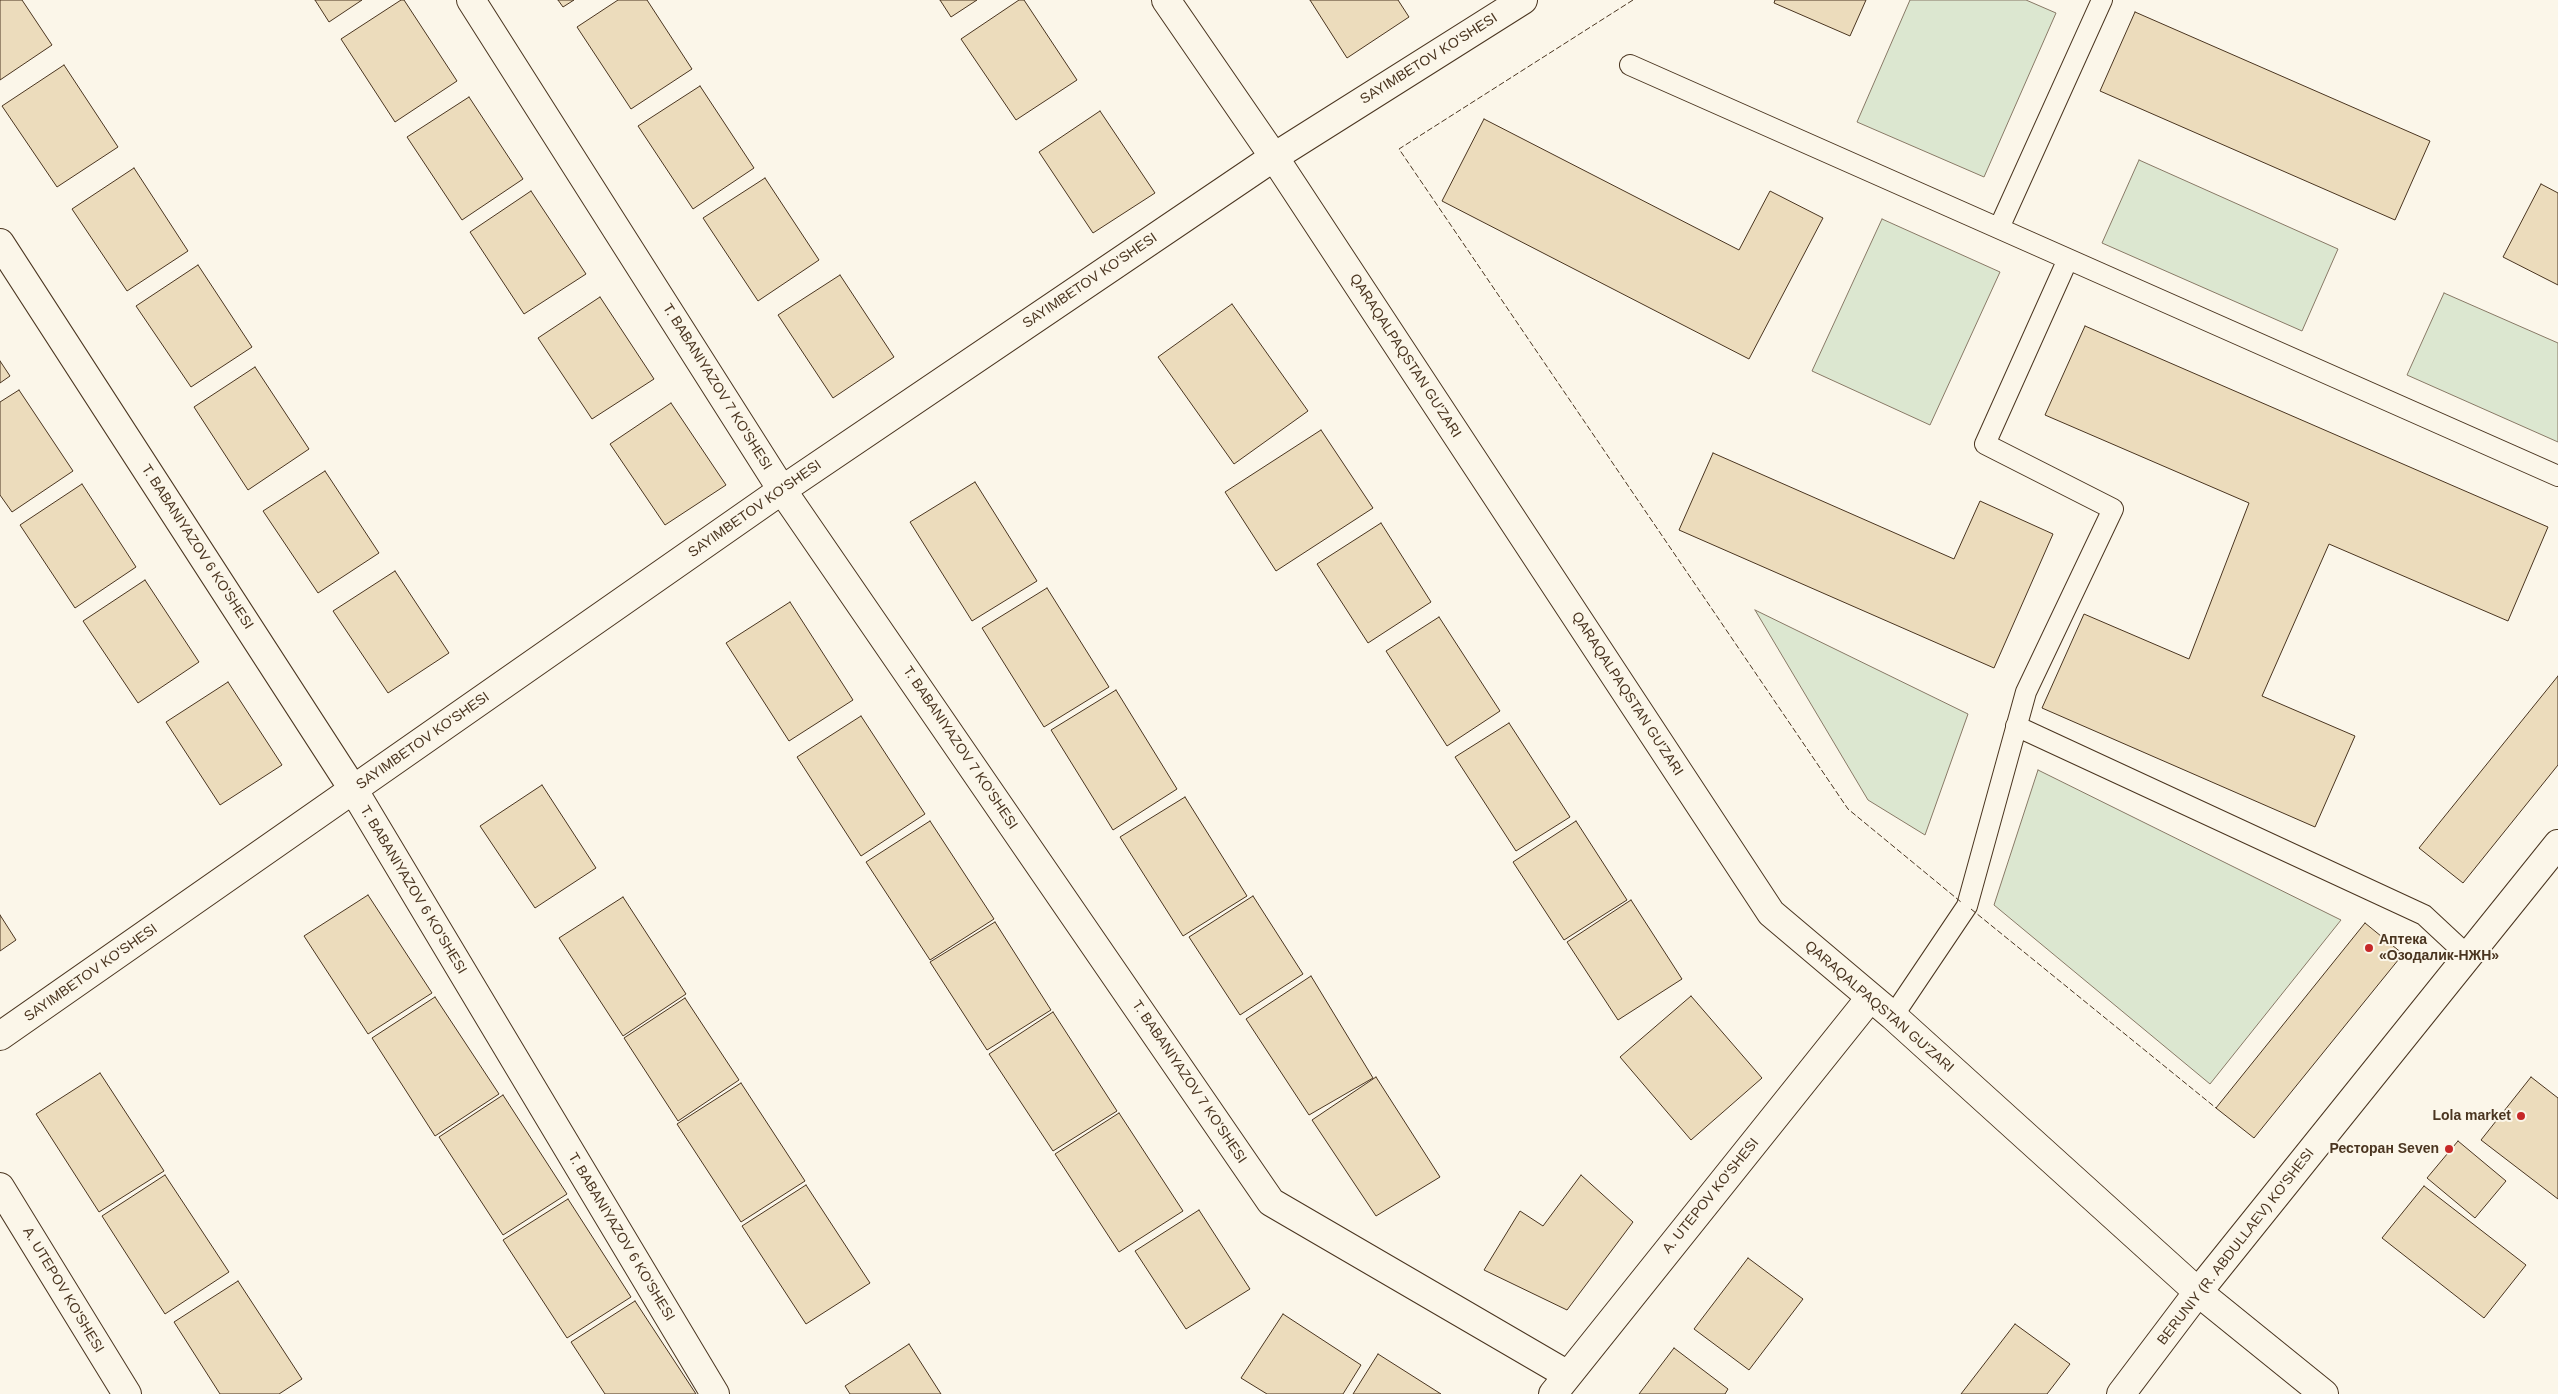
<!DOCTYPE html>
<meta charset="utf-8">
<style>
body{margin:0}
canvas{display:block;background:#fbf6e9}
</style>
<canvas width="2558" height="1394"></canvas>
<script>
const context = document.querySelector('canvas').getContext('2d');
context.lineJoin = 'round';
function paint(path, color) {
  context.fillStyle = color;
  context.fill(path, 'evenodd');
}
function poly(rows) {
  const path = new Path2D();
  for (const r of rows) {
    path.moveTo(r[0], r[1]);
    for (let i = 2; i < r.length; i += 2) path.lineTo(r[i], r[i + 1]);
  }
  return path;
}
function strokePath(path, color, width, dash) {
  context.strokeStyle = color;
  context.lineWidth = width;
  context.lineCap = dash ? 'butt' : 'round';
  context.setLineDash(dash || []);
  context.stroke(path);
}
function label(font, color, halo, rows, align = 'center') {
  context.font = font + ' Arial,sans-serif';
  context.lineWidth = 4;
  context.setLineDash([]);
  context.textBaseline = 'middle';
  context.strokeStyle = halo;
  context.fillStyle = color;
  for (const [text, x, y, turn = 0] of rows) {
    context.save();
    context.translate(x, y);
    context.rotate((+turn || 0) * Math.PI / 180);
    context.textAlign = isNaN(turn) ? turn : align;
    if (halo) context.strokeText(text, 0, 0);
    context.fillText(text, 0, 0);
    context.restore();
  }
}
const green = poly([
 [1910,0,2026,0,2056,13,1984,177,1857,122,1910,0],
 [2139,160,2338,249,2302,331,2102,243,2139,160],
 [1882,219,2000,272,1930,425,1812,371,1882,219],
 [2444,293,2558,343,2558,442,2407,375,2444,293],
 [1755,610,1968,714,1925,835,1868,800,1755,610],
 [2038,770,2341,920,2210,1084,1994,905,2038,770]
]);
paint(green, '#dce7d0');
strokePath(green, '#887966', 1);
const building = poly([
 [0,0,22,0,52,45,0,80,0,0],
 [315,0,362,0,329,22,315,0],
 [401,0,404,0,457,81,395,122,341,39,401,0],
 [558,0,574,0,563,7,558,0],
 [618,0,647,0,692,69,631,109,577,27,618,0],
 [940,0,977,0,951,17,940,0],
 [1019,0,1024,0,1077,80,1016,120,961,39,1019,0],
 [1310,0,1398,0,1409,17,1347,58,1310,0],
 [1775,0,1866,0,1850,36,1774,3,1775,0],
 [2135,12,2430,141,2395,220,2100,91,2135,12],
 [64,65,118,147,57,187,2,106,64,65],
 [700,86,754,168,693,209,638,126,700,86],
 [469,97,523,179,462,220,407,137,469,97],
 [1100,111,1155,193,1093,233,1039,152,1100,111],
 [1484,119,1739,250,1770,191,1823,218,1749,359,1442,201,1484,119],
 [134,168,188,251,127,291,72,209,134,168],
 [765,178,819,260,758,301,703,218,765,178],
 [2541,184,2558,193,2558,285,2503,257,2541,184],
 [531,191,586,274,524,314,470,232,531,191],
 [198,265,252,347,191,387,136,306,198,265],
 [840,275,894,357,833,398,778,315,840,275],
 [600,297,654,379,592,419,538,338,600,297],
 [1232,304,1308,411,1234,464,1158,357,1232,304],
 [2085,326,2548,527,2508,621,2329,544,2262,696,2355,736,2315,827,2042,708,2084,614,2189,659,2249,503,2045,415,2085,326],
 [0,361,10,376,0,383,0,361],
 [255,367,309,449,248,490,194,407,255,367],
 [19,390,73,471,12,512,0,495,0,402,19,390],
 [671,403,726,485,665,525,610,444,671,403],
 [1321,430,1373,508,1276,571,1225,492,1321,430],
 [1713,453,1954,559,1980,501,2053,534,1994,668,1679,530,1713,453],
 [325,471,379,553,318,593,263,511,325,471],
 [975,482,1037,581,972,621,910,522,975,482],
 [82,484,136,567,75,608,20,525,82,484],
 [1381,523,1431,602,1368,643,1317,564,1381,523],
 [395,571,449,653,388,693,333,611,395,571],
 [145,580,199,662,138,703,83,621,145,580],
 [1047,588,1109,687,1044,727,982,628,1047,588],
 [790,602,853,700,789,741,726,643,790,602],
 [1439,617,1500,711,1447,746,1386,651,1439,617],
 [2558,676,2558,765,2463,883,2419,848,2558,676],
 [228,682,282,765,220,805,166,722,228,682],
 [1116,690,1177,789,1113,830,1051,730,1116,690],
 [861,716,925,814,861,856,797,757,861,716],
 [1509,723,1570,817,1516,851,1455,757,1509,723],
 [542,785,596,868,535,908,480,826,542,785],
 [1185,797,1247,896,1183,936,1120,837,1185,797],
 [930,821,994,919,930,960,866,862,930,821],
 [1576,821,1627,900,1564,940,1513,862,1576,821],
 [368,895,432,993,368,1034,304,936,368,895],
 [1253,896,1303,974,1240,1015,1189,937,1253,896],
 [623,897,686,994,623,1036,559,938,623,897],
 [1631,900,1682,979,1618,1020,1567,942,1631,900],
 [0,915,16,940,0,951,0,915],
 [995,922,1051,1010,987,1050,930,962,995,922],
 [2365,923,2403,954,2254,1138,2216,1108,2365,923],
 [1311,976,1373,1078,1309,1115,1246,1019,1311,976],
 [1691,996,1762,1078,1691,1140,1620,1057,1691,996],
 [435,997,499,1094,435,1136,372,1038,435,997],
 [685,998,739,1080,678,1121,624,1038,685,998],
 [1053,1012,1117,1111,1053,1151,989,1054,1053,1012],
 [100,1073,164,1171,99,1212,36,1114,100,1073],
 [1376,1077,1440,1177,1376,1216,1312,1120,1376,1077],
 [2531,1077,2558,1098,2558,1199,2481,1140,2531,1077],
 [741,1083,805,1181,741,1222,677,1124,741,1083],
 [503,1095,567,1194,503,1235,439,1137,503,1095],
 [1119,1113,1183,1211,1119,1252,1055,1154,1119,1113],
 [2458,1141,2506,1181,2475,1218,2427,1178,2458,1141],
 [165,1175,229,1272,165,1314,102,1216,165,1175],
 [1581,1175,1633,1222,1567,1310,1484,1270,1520,1211,1543,1226,1581,1175],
 [806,1185,870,1283,806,1324,742,1226,806,1185],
 [2424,1186,2526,1265,2484,1318,2382,1238,2424,1186],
 [568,1199,631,1297,567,1338,503,1240,568,1199],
 [1199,1210,1250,1289,1186,1329,1135,1251,1199,1210],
 [1748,1258,1803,1299,1749,1370,1694,1329,1748,1258],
 [238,1281,302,1379,279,1394,220,1394,174,1322,238,1281],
 [635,1301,696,1394,605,1394,571,1342,635,1301],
 [1283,1314,1361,1365,1343,1394,1267,1394,1241,1378,1283,1314],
 [2015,1324,2070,1364,2047,1394,1961,1394,2015,1324],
 [909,1344,941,1394,850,1394,845,1386,909,1344],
 [1674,1348,1728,1389,1725,1394,1639,1394,1674,1348],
 [1378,1354,1441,1394,1353,1394,1378,1354]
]);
paint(building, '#ecdcbc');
strokePath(building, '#4a3520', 1);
const service = poly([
 [1630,65,2558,476],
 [1999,228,2102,0],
 [2016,726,2424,915,2468,956],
 [1893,1016,1967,906,2026,692,2113,509,1985,444,2068,259]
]);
const minor = poly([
 [471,0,782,490,1271,1202,1568,1375],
 [0,243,353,789,715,1394],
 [0,1036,782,490,1274,157,1523,0],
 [0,1187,127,1394],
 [1553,1394,1870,998],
 [2121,1394,2198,1292,2558,844]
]);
const tertiary = poly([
 [1166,0,1274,157,1771,913,1893,1016,2198,1292,2324,1394]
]);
strokePath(service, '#4a3520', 22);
strokePath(minor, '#4a3520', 30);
strokePath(tertiary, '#4a3520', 30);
strokePath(service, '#fbf6e9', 20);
strokePath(minor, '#fbf6e9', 28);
strokePath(tertiary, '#fbf6e9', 28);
strokePath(poly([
 [1633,0,1399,149,1848,809,1961,902],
 [1971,909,2216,1108]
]), '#4a3520', 1, [6, 2.5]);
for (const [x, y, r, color] of [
 [2369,948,5,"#c62828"],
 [2521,1116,5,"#c62828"],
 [2449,1149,5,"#c62828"]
]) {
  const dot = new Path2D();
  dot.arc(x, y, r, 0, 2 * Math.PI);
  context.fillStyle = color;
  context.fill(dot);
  strokePath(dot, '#fbf6e9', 2);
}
label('14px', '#4a3520', '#fbf6e9', [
 ["SAYIMBETOV KO'SHESI",1429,59,-32],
 ["SAYIMBETOV KO'SHESI",1090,281,-34],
 ["QARAQALPAQSTAN GU'ZARI",1405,356,57],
 ["T. BABANIYAZOV 7 KO'SHESI",717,387,58],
 ["SAYIMBETOV KO'SHESI",755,509,-35],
 ["T. BABANIYAZOV 6 KO'SHESI",197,547,57],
 ["QARAQALPAQSTAN GU'ZARI",1627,694,57],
 ["SAYIMBETOV KO'SHESI",423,741,-35],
 ["T. BABANIYAZOV 7 KO'SHESI",960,748,56],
 ["T. BABANIYAZOV 6 KO'SHESI",413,890,59],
 ["SAYIMBETOV KO'SHESI",91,973,-35],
 ["QARAQALPAQSTAN GU'ZARI",1879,1007,41],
 ["T. BABANIYAZOV 7 KO'SHESI",1189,1082,56],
 ["A. UTEPOV KO'SHESI",1711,1196,-51],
 ["T. BABANIYAZOV 6 KO'SHESI",621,1237,59],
 ["BERUNIY (R. ABDULLAEV) KO'SHESI",2236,1247,-52],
 ["A. UTEPOV KO'SHESI",63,1290,59]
]);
label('bold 14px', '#4a3520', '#fbf6e9', [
 ["Аптека",2379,940,"left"],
 ["«Озодалик-НЖН»",2379,956,"left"],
 ["Lola market",2511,1116],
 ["Ресторан Seven",2439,1149]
], 'right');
</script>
